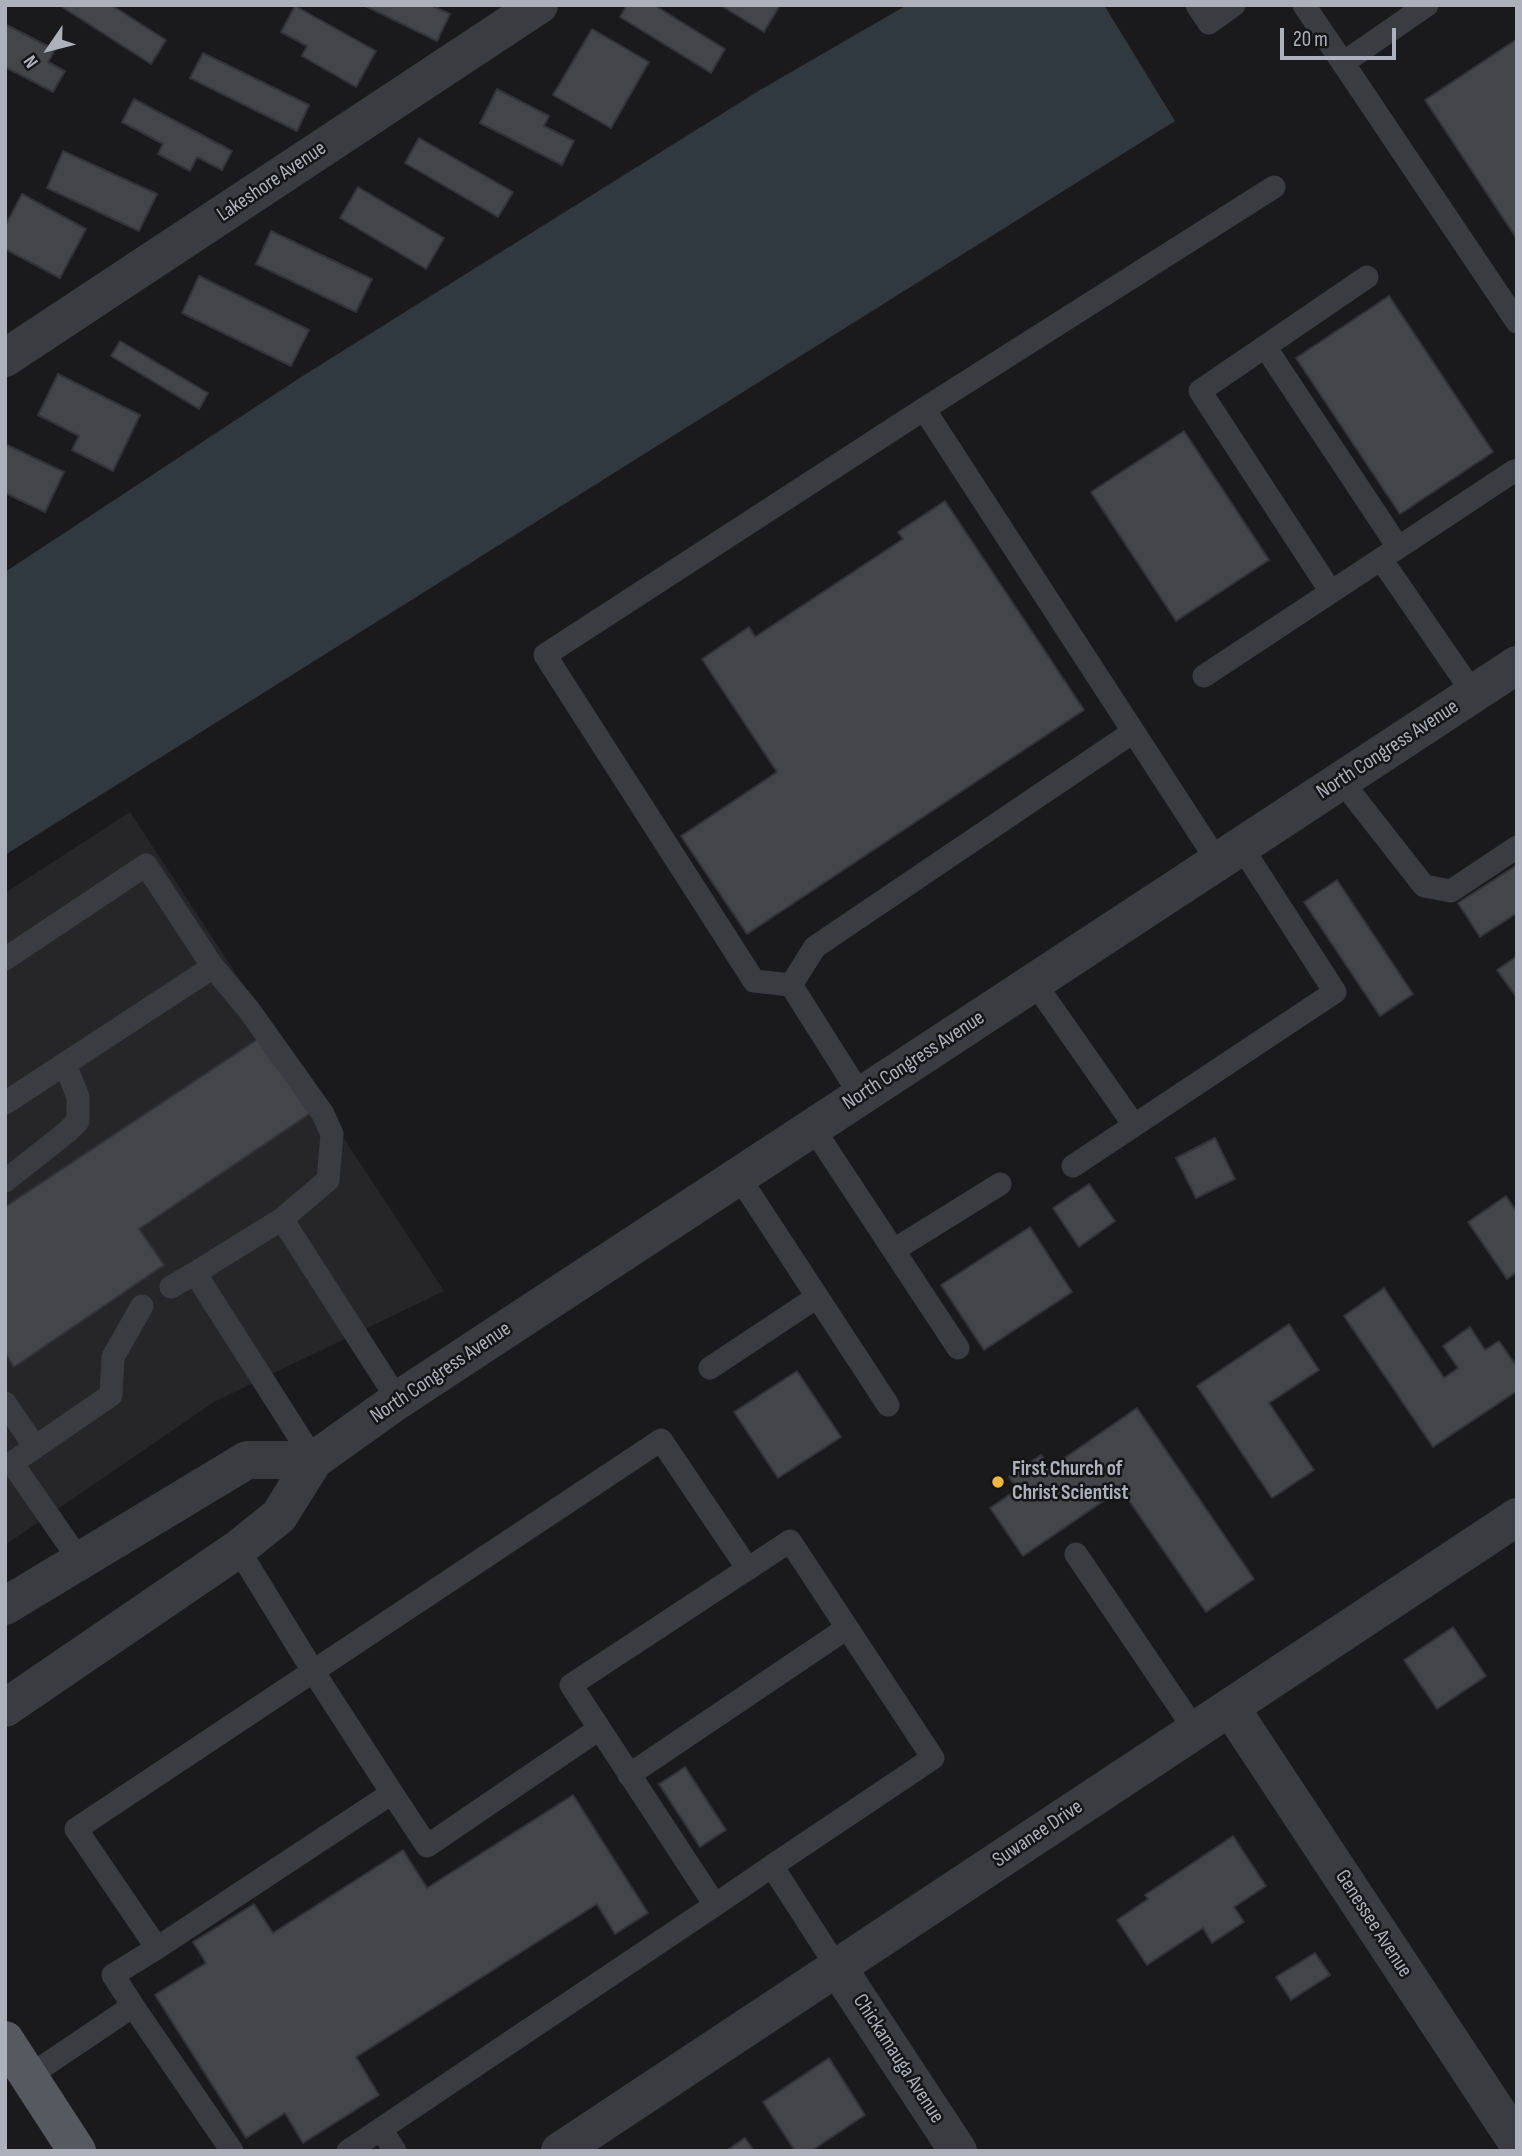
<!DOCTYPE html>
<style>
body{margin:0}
#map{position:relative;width:1522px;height:2156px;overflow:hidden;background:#1a1a1c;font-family:"Sofia Sans Condensed",sans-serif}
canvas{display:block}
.frame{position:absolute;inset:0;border:7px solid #adb1bb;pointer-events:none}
.north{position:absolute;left:14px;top:14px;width:70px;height:70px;-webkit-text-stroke:5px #151517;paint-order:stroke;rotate:235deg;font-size:19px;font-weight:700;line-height:28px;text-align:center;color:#adb1bb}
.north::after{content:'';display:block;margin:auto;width:24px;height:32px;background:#adb1bb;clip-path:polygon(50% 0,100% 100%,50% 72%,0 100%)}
.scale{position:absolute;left:1280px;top:28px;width:116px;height:32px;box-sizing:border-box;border:4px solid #adb1bb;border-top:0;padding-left:9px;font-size:21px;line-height:24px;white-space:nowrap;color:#adb1bb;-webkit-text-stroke:5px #151517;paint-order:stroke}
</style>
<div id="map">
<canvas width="1522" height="2156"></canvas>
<div class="frame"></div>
<div class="north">N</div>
<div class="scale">20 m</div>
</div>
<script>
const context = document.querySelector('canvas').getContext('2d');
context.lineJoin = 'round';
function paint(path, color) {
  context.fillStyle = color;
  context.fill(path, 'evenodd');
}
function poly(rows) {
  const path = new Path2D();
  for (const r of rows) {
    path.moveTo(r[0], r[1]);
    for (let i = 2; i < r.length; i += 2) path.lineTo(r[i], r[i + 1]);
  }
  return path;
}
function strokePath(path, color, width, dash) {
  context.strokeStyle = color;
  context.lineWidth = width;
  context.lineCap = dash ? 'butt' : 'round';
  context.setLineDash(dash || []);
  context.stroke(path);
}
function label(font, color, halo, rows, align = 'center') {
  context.font = font + ' "Sofia Sans Condensed",sans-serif';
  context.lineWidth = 5;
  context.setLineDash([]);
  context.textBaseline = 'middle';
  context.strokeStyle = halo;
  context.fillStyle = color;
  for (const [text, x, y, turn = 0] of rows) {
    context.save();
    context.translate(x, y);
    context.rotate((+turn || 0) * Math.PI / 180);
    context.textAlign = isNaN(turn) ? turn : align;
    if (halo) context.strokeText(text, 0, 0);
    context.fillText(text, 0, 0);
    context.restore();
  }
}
paint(poly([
 [130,812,444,1291,214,1402,5,1545,5,893]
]), '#262629');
paint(poly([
 [907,5,1104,5,1175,121,5,855,5,572,301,377,760,90]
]), '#303940');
const building = poly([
 [59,5,111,5,166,40,151,64,59,5],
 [363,5,431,5,450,14,437,41,363,5],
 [627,5,654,5,725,49,711,73,620,17,627,5],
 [720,5,780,5,764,32,720,5],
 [295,6,376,51,356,87,302,56,307,46,281,32,295,6],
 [5,24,55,50,48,62,65,71,53,92,5,67,5,24],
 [592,29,649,62,611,128,553,95,592,29],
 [1517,39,1517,239,1425,100,1517,39],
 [203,53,309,105,297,131,190,78,203,53],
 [497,89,549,116,544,126,574,141,562,165,480,123,497,89],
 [134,99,232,151,222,170,197,157,190,171,158,154,163,144,122,122,134,99],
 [419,138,513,192,498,217,405,163,419,138],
 [63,151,157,194,139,231,47,188,63,151],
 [358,187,444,238,426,269,340,218,358,187],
 [22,194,86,229,60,278,5,249,5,226,22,194],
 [271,231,372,279,356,312,256,264,271,231],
 [199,276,309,330,291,366,182,313,199,276],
 [1389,296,1493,452,1400,514,1296,358,1389,296],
 [120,341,208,393,199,409,111,356,120,341],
 [58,374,140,415,113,471,72,450,79,436,38,415,58,374],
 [1184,431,1269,560,1176,621,1091,492,1184,431],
 [5,444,64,472,45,512,5,493,5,444],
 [945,501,1084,710,747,934,681,836,777,772,702,659,749,627,755,637,903,539,898,532,945,501],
 [1517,865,1517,913,1480,937,1458,903,1517,865],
 [1337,880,1413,994,1380,1016,1304,902,1337,880],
 [1517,956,1517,998,1497,970,1517,956],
 [261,1037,312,1112,139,1229,164,1265,14,1367,5,1353,5,1207,261,1037],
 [1215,1138,1235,1179,1196,1198,1176,1158,1215,1138],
 [1089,1184,1115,1221,1079,1247,1053,1208,1089,1184],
 [1506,1196,1517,1212,1517,1272,1507,1279,1468,1222,1506,1196],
 [1030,1227,1072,1292,984,1350,941,1285,1030,1227],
 [1384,1288,1444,1378,1458,1368,1443,1346,1470,1327,1485,1350,1499,1341,1517,1367,1517,1391,1433,1447,1344,1316,1384,1288],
 [1289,1324,1319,1370,1269,1403,1314,1470,1272,1498,1197,1386,1289,1324],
 [797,1371,841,1437,778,1478,734,1412,797,1371],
 [1137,1408,1254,1579,1206,1612,1121,1489,1023,1556,990,1508,1018,1489,1009,1477,1041,1455,1050,1468,1137,1408],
 [1453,1627,1486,1676,1437,1709,1404,1660,1453,1627],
 [685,1767,726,1830,700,1847,659,1784,685,1767],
 [573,1795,648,1913,615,1934,597,1904,356,2057,379,2095,303,2143,285,2113,246,2138,155,1995,206,1963,193,1942,254,1904,273,1933,403,1850,427,1888,573,1795],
 [1233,1836,1266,1886,1234,1907,1244,1922,1212,1943,1203,1928,1147,1965,1117,1920,1148,1899,1145,1895,1233,1836],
 [1315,1953,1330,1975,1291,2000,1276,1977,1315,1953],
 [829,2058,865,2115,811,2151,795,2151,763,2102,829,2058],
 [745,2138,754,2151,726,2151,745,2138]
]);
paint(building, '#444549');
strokePath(building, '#343438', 2);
strokePath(poly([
 [1197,5,1209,23,1234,5],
 [1304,5,1343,63],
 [1427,5,1343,63,1517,322],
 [1266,348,1398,547],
 [1331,592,1200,391,1367,277],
 [1204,676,1381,559],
 [1473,693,1381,559,1514,471],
 [1341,780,1424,886,1451,891,1517,847],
 [1218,862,924,409,1274,187],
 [5,959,146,865,213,967,5,1103],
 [213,967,249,1010,323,1114,332,1134,328,1180,282,1219],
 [1034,982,1134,1125],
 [791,985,815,947,1133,732],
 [861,1096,791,985,754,981,545,655,924,409],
 [813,1128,958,1348],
 [1073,1166,1335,992,1241,846],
 [739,1177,888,1405],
 [5,1181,67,1132,78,1121,78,1097,65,1064],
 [894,1250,1000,1184],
 [171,1287,195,1273],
 [710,1368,817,1297],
 [5,1403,35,1447],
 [314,1460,195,1273,282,1219,398,1400],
 [1076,1554,1195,1730],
 [80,1561,12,1463,111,1395,113,1357,142,1306],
 [629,1775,847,1628],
 [392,1793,427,1846,599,1729],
 [772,1866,837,1967],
 [157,1948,392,1793,313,1671,238,1549],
 [133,2006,113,1975,157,1948,76,1829,661,1440,748,1569],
 [29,2076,133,2006,232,2151],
 [381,2129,395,2151],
 [348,2151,715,1905,772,1866,933,1758,790,1541,571,1685,715,1905]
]), '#3b3c41', 23);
strokePath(poly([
 [5,358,539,5],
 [1230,1707,1517,2142],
 [837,1967,958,2151],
 [560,2151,1517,1517]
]), '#3b3c41', 38);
strokePath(poly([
 [5,1606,247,1460,314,1460],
 [5,1708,238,1549,279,1516,314,1460,398,1400,1517,665]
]), '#3b3c41', 38);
strokePath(poly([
 [5,2040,77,2151]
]), '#575960', 38);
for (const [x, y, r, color] of [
 [998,1482,7,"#eeb640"]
]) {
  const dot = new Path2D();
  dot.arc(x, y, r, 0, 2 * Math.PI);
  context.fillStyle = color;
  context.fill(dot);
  strokePath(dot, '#151517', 2.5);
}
label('21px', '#adb1bb', '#151517', [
 ["Lakeshore Avenue",272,182,-34],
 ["North Congress Avenue",1388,750,-33],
 ["North Congress Avenue",914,1061,-33],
 ["North Congress Avenue",441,1373,-34],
 ["Suwanee Drive",1038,1834,-34],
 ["Genessee Avenue",1373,1924,57],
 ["Chickamauga Avenue",898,2059,57]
]);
label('bold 21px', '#adb1bb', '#151517', [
 ["First Church of",1012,1470],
 ["Christ Scientist",1012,1494]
], 'left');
</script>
